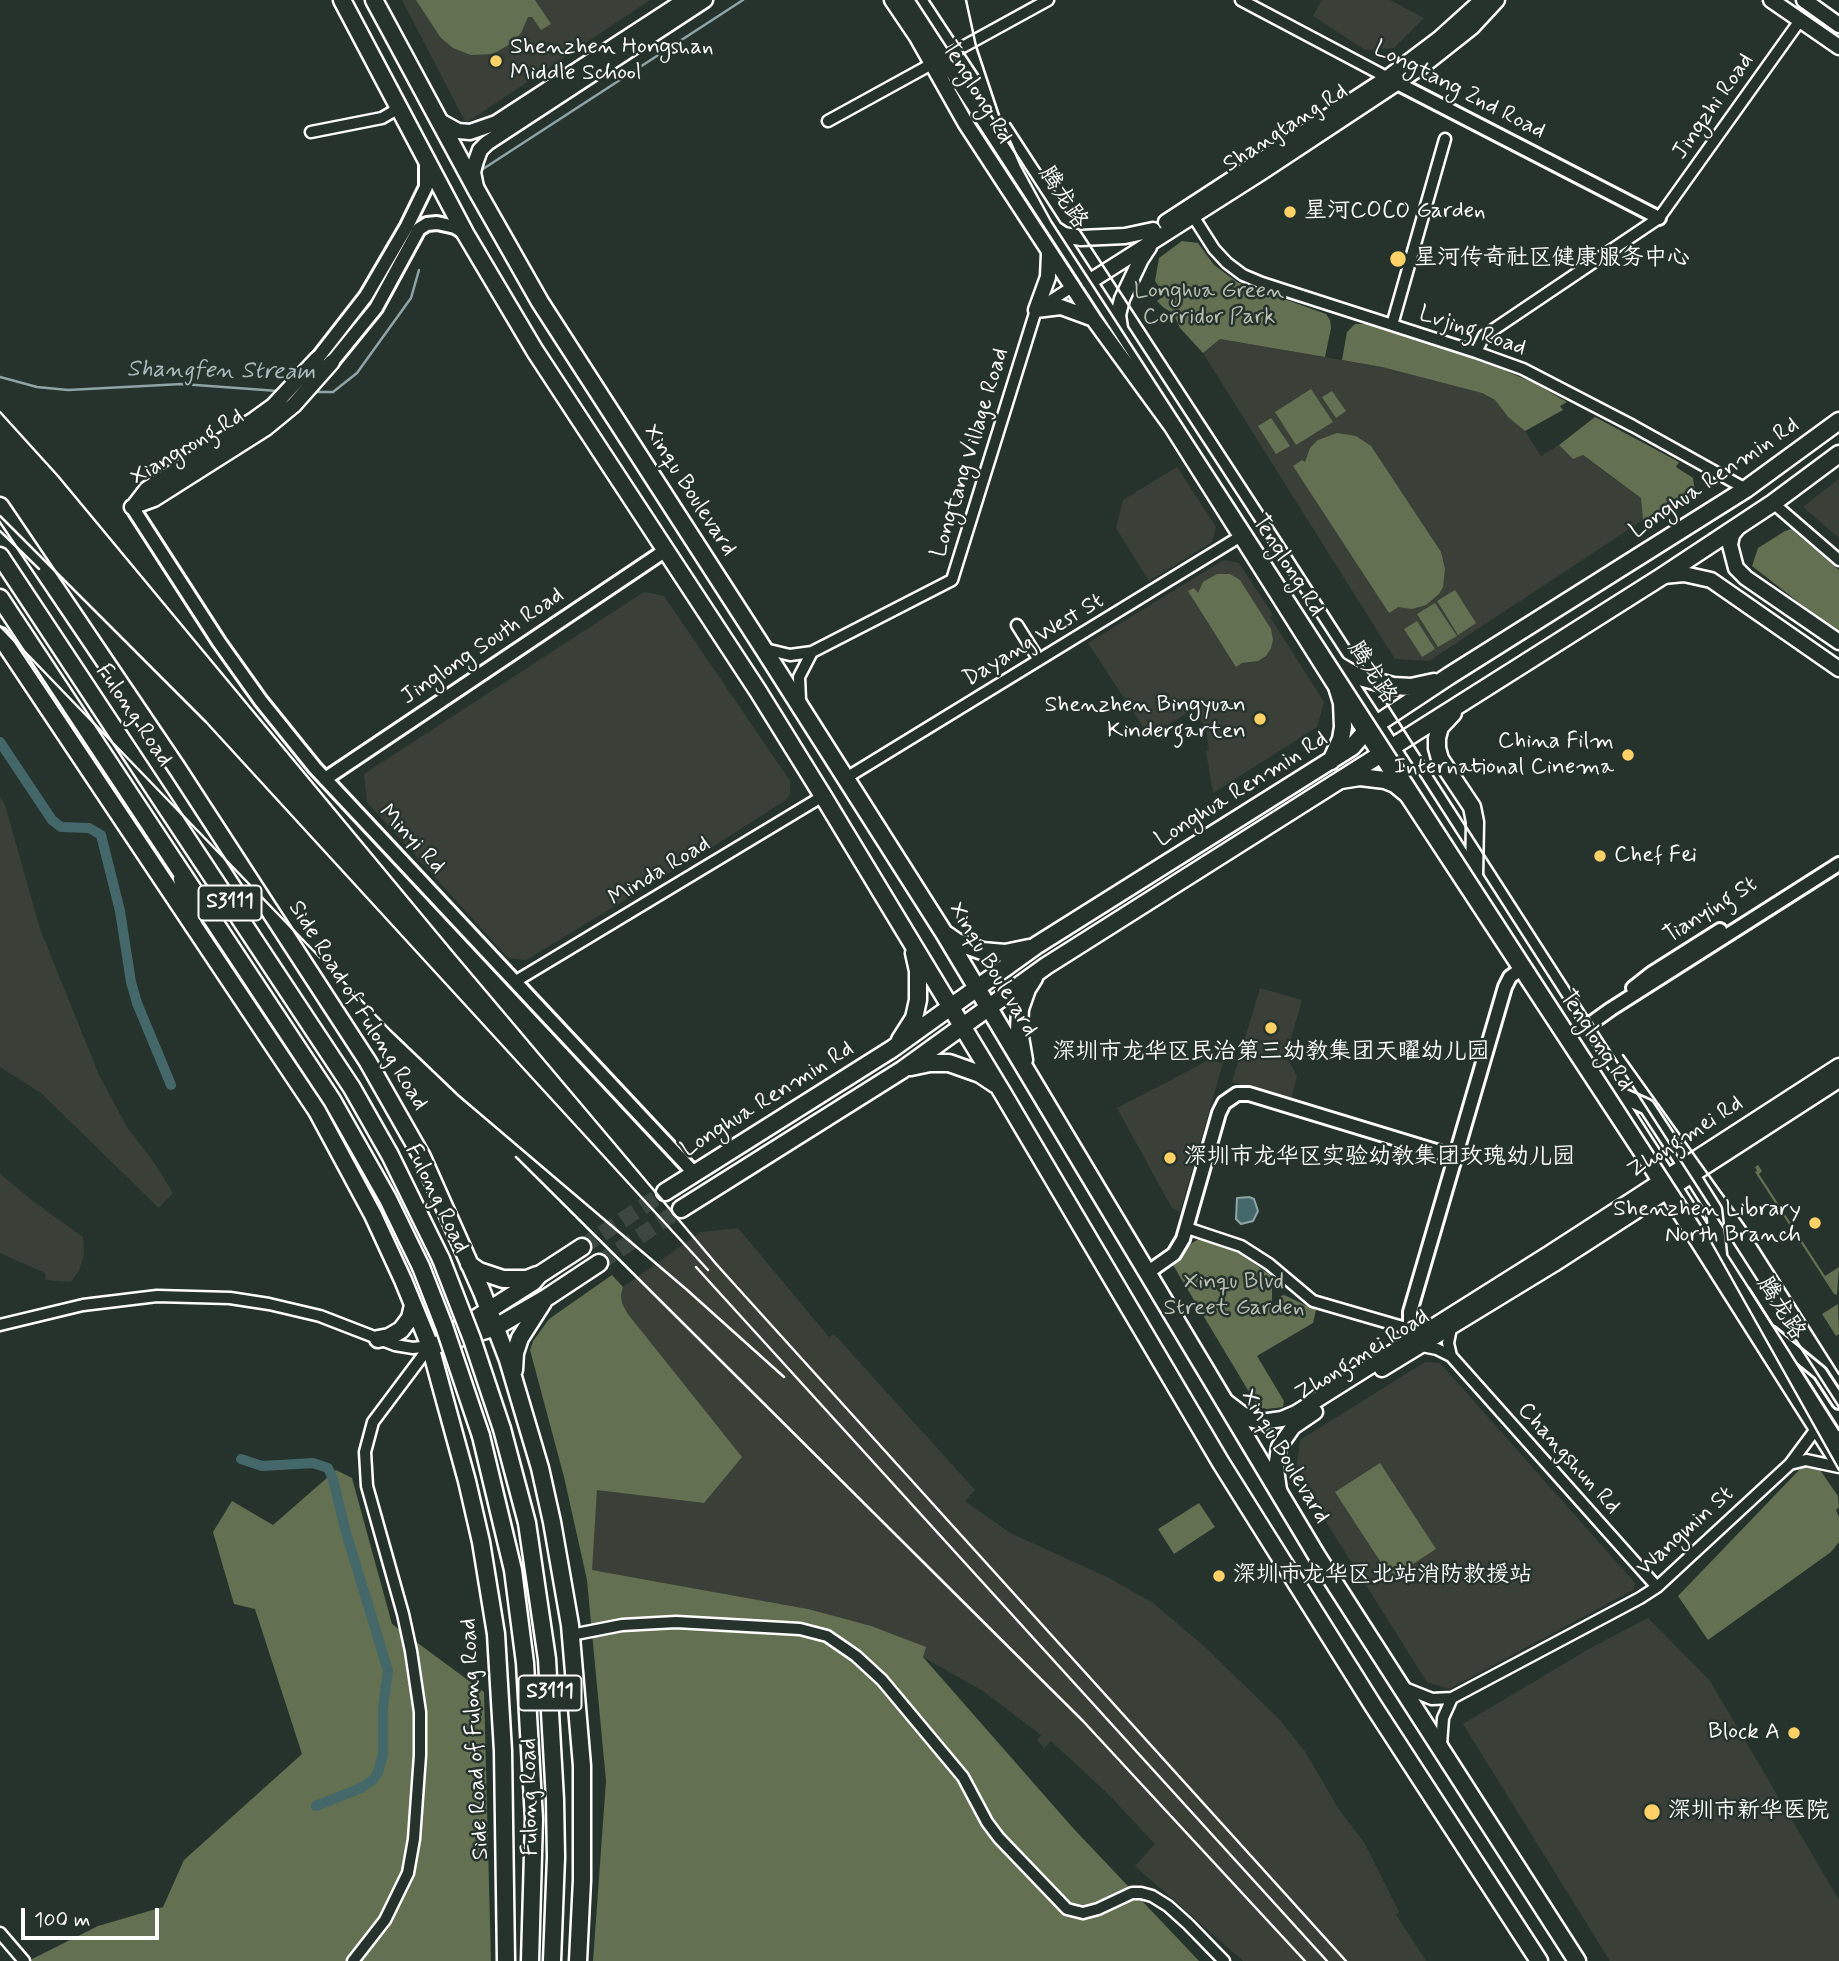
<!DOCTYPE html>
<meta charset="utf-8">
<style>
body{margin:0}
#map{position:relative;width:1839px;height:1961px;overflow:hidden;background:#26332d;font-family:Mynerve,sans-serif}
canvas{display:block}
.scale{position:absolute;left:21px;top:1908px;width:138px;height:32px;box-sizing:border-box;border:4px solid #fff;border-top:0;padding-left:9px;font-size:21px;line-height:24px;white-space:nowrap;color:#fff;-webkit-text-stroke:5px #26332d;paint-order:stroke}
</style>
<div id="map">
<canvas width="1839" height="1961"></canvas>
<div class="scale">100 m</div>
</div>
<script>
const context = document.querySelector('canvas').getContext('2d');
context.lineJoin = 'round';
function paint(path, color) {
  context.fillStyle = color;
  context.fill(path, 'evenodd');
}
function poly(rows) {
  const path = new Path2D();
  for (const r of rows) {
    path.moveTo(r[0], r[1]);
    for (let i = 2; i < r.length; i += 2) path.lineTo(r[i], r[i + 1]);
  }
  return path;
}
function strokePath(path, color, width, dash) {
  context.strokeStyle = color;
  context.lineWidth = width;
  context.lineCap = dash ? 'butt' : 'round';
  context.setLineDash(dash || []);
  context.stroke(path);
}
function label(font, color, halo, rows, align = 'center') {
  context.font = font + ' Mynerve,"LXGW WenKai TC",sans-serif';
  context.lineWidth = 5;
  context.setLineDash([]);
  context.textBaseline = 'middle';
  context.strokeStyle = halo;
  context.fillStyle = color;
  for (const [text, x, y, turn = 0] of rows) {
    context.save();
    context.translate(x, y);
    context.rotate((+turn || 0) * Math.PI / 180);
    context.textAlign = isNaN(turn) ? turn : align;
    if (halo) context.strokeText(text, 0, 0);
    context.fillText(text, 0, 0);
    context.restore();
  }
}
paint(poly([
 [402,0,650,0,466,123],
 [1322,0,1390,0,1424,18,1394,48,1365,50,1313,16],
 [1220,339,1382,367,1482,393,1495,400,1508,417,1525,431,1541,456,1559,445,1572,458,1582,455,1641,498,1643,520,1429,661,1395,659,1203,353],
 [1177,467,1216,527,1212,542,1149,581,1116,528,1123,500],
 [1839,479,1839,538,1803,507],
 [1224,560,1239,563,1273,615,1270,617,1324,702,1317,727,1213,793,1206,751,1209,750,1206,728,1194,709,1149,736,1088,643],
 [644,592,664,596,790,781,790,794,786,800,712,847,526,960,508,958,367,802,364,774],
 [0,797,5,805,40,929,99,1075,127,1127,155,1164,173,1193,159,1208,41,1093,0,1067],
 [1260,988,1302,1000,1286,1056,1297,1076,1291,1100,1232,1082],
 [1209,1060,1223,1063,1180,1212,1172,1208,1117,1108],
 [0,1174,34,1202,83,1237,84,1255,79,1270,71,1282,46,1280,45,1273,0,1253],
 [738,1228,829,1337,834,1334,975,1490,965,1501,1010,1533,1109,1578,1153,1603,1205,1647,1280,1720,1306,1753,1338,1808,1365,1844,1399,1912,1396,1915,1426,1961,1243,1961,1135,1866,1155,1844,1108,1794,1051,1741,1044,1748,1037,1740,1041,1735,983,1691,923,1657,925,1648,808,1609,591,1570,597,1489,703,1503,622,1304,621,1294,623,1287,701,1232],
 [1425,1362,1440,1363,1635,1583,1633,1590,1449,1689,1427,1682,1296,1474,1300,1440],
 [1648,1618,1710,1681,1839,1900,1839,1961,1610,1961,1463,1724,1589,1649]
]), '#3a4038');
paint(poly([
 [416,0,535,0,551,24,541,30,532,17,528,17,521,33,510,44,493,54,471,55,453,48,441,38],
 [1182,241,1198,243,1214,265,1237,282,1326,314,1330,320,1331,328,1325,357,1220,339,1203,353,1180,328,1173,313,1164,308,1157,301,1165,295,1155,281,1159,258],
 [1355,324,1365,324,1480,360,1534,383,1567,402,1560,406,1563,410,1525,431,1508,417,1495,400,1482,393,1382,367,1342,360,1347,332],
 [1311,389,1333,422,1296,445,1275,412],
 [1332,391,1346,411,1336,418,1322,397],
 [1595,417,1679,462,1676,467,1693,478,1695,491,1643,520,1641,498,1583,455,1573,459,1559,445],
 [1271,418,1290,446,1276,454,1258,426],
 [1337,433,1356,436,1371,446,1441,552,1445,569,1443,587,1439,594,1426,605,1412,609,1398,607,1389,613,1293,466,1302,460,1305,462,1310,448,1318,440],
 [1791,529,1839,570,1839,634,1752,566,1758,548,1785,531],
 [1217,574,1230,574,1240,580,1271,629,1273,640,1271,648,1266,656,1258,661,1242,663,1236,667,1188,591,1194,588,1198,593,1203,582],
 [1455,590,1476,623,1458,635,1437,601],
 [1435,603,1457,636,1438,647,1417,614],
 [1417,621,1435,649,1422,657,1404,629],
 [1758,1165,1762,1171,1759,1174,1825,1276,1839,1267,1837,1295,1834,1294,1755,1172,1757,1171,1755,1167],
 [1199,1239,1239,1253,1270,1275,1272,1280,1272,1303,1276,1307,1281,1296,1284,1295,1316,1310,1313,1323,1257,1356,1284,1401,1283,1407,1267,1409,1258,1407,1173,1265,1192,1243],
 [612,1275,623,1287,621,1295,622,1303,627,1313,742,1457,704,1503,597,1490,592,1570,808,1609,871,1626,926,1647,923,1657,1073,1828,1199,1961,593,1961,606,1781,587,1580,564,1477,530,1350,533,1341,549,1319],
 [1838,1304,1839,1334,1836,1336,1822,1314],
 [1380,1463,1436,1549,1391,1578,1335,1492],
 [1802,1467,1818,1467,1838,1496,1839,1507,1836,1510,1839,1517,1839,1542,1831,1552,1708,1640,1678,1596],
 [336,1470,352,1478,392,1624,484,1692,491,1961,28,1961,98,1926,163,1907,184,1860,302,1754,255,1609,234,1604,213,1532,232,1501,273,1525],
 [1199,1503,1215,1527,1174,1554,1158,1529]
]), '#637051');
const water = poly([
 [1249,1197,1254,1199,1258,1211,1253,1221,1241,1224,1236,1219,1237,1198,1249,1197]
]);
paint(water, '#446869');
strokePath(water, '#8fa4a5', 2);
strokePath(poly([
 [483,169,743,0],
 [0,377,37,387,68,390,182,384,278,391],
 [313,392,333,392,357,373,411,298,419,270]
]), '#8fa4a5', 2.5);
strokePath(poly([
 [0,742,52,820,61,827,89,828,101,835,120,911,131,982,137,1003,171,1085],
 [241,1459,262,1466,313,1463,328,1468,333,1479,345,1529,388,1671,383,1707,383,1755,378,1772,374,1779,361,1788,316,1806]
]), '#446869', 10);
strokePath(poly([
 [582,1247,665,1192],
 [599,1263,681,1209]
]), '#3c4742', 16, [16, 8]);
const minor = poly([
 [1241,0,1390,79],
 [828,121,1048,0],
 [311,132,382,118,399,108],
 [1193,216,1214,249,1227,263,1243,275,1262,283,1476,352,1523,369,1633,426,1746,489],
 [1392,325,1445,139],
 [1476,352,1484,336,1659,218,1801,19],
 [1773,503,1839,560],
 [1017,625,1039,660],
 [765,649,790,655,812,652,952,580,1036,310,1072,287],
 [800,700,799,677,812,652],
 [846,778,1241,536],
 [516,981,823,796],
 [1187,1228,1241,1246,1269,1264,1313,1301,1413,1330],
 [0,1325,83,1305,157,1296,230,1298,269,1304,320,1316,395,1345,413,1348,430,1346],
 [1451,1328,1448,1343,1451,1356],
 [1422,1346,1437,1349,1451,1356,1657,1587],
 [1790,1464,1806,1460,1839,1467],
 [571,1635,622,1625,676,1622,800,1629,827,1636,856,1656,882,1680,963,1777,987,1822,999,1838,1067,1909,1083,1913,1098,1909,1132,1893,1141,1893,1152,1896,1168,1906,1188,1924,1224,1961],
 [1402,1687,1432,1699,1452,1698,1640,1598,1657,1587,1790,1464,1816,1429],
 [1441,1745,1443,1718,1452,1698],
 [0,1933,24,1961],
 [353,1961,385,1920,408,1873,414,1839,420,1755,420,1712,411,1651,403,1614,367,1486,365,1452,373,1422,430,1346]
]);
const tertiary = poly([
 [1397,83,1659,218],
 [317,359,366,296,407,226,426,187,426,161],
 [332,362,376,308,419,229,427,224,437,223,455,227,465,233],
 [132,507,219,642,261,701,315,768,694,1173],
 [325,779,666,550],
 [1633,988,1652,973,1720,930],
 [1576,1034,1611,1009,1839,864],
 [1147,1273,1174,1254,1183,1239,1219,1113,1224,1103,1237,1094,1249,1094,1456,1157],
 [1771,1333,1820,1373,1839,1402],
 [1416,1337,1410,1324,1410,1312,1505,987,1510,977,1521,969]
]);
const secondary = poly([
 [892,0,917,37,966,124,1094,320,1172,427,1338,690,1649,1164,1839,1464],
 [906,0,1404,766,1839,1444],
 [1771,0,1839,47],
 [1804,0,1839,25],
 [438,120,458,131,470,132,496,123,685,0],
 [476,187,473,172,476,161,480,150,487,143,705,0],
 [1166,222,1387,78,1440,38,1482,0],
 [1055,229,1064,235,1081,238,1125,236,1153,230],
 [1049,253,1048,277,1036,310,1061,307,1091,318],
 [1089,282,1262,172,1424,65,1472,27,1497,0],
 [1120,328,1118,315,1122,299,1141,259,1149,247],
 [134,506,147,489,255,419,273,406,317,359],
 [132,507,154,499,266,428,294,405,332,362],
 [1739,526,1732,535,1730,545,1736,568,1746,578,1839,642],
 [1663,576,1684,574,1711,580,1839,669],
 [1612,1091,1647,1107,1685,1165],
 [1692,1175,1714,1210,1719,1254],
 [1382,1369,1554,1264,1839,1080],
 [1228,1403,1249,1419,1261,1422,1282,1419,1296,1413,1550,1253,1839,1066],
 [1279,1490,1276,1469,1279,1447,1293,1427,1315,1412]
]);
const primary = poly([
 [342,0,465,233,535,351,758,691,823,796,1002,1092,1221,1463,1374,1707,1539,1961],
 [374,0,477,191,540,302,763,648,944,933,1317,1556,1577,1961],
 [0,506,177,768,368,1062,422,1157,482,1292,508,1360,540,1468,552,1522,570,1625,582,1766,582,1880,578,1961],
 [0,636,317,1111,373,1215,403,1280,430,1346,467,1481,481,1542,496,1634,503,1751,506,1961],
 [1339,666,1356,676,1393,686,1411,687,1434,682],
 [1453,713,1440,727,1437,738,1437,748,1440,759,1472,807,1475,822,1474,877],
 [1331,761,1341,739,1343,727,1342,703,1338,690],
 [1341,780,1360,777,1385,780,1395,784,1406,793],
 [947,935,957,942,982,951,1005,953,1029,948],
 [900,1040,914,1018,918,1000,918,971,914,953],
 [1024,1060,1019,1031,1020,1009,1027,989,1034,978],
 [911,1067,930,1063,949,1063,980,1074,995,1084],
 [665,1192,892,1049,1037,945,1352,747,1366,731,1449,676,1746,489,1839,421],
 [681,1209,902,1070,1046,966,1661,577,1773,503,1839,454],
 [469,1264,479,1271,503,1279,527,1279,537,1275],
 [456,1331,533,1282,539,1275,582,1247],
 [378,1339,389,1337,401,1330,410,1318,413,1305],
 [439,1344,496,1327,546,1298,599,1263],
 [514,1370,515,1353,520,1338,543,1302]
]);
const trunk = poly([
 [0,556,352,1088,390,1155,441,1259],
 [0,598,332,1100,388,1199,421,1267],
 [182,879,193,925],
 [502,1429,527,1523,547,1659,555,1800,556,1857,552,1961],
 [481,1436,513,1570,525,1663,534,1819,530,1961]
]);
strokePath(minor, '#fff', 15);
strokePath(tertiary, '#fff', 18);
strokePath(secondary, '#fff', 19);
strokePath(primary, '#fff', 21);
strokePath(trunk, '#fff', 21);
strokePath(minor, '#26332d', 10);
strokePath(tertiary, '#26332d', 12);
strokePath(secondary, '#26332d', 14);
strokePath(primary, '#26332d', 16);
strokePath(trunk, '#26332d', 16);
strokePath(poly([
 [929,0,981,79],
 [966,0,976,46,1000,118,1021,166,1051,221,1709,1238,1839,1470],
 [1010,123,1281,539,1839,1407],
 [0,412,58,476,453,952,717,1265,1346,1961],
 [0,516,206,722,708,1270],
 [0,531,39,569],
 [0,626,390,1030,459,1096,686,1289,784,1377],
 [1623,1055,1745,1226,1839,1374],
 [516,1157,1083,1721,1305,1961],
 [696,1267,1327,1961],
 [1749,1288,1839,1430]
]), '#fff', 2.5);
const trunkBridge = poly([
 [441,1259,472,1339,502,1429],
 [421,1267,444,1326,481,1436]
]);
strokePath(trunkBridge, '#fff', 21, []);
strokePath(trunkBridge, '#26332d', 16);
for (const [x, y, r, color] of [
 [496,61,7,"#ffd166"],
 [1290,212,7,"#ffd166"],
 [1398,259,9,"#ffd166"],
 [1260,719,7,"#ffd166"],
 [1628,755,7,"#ffd166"],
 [1600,856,7,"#ffd166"],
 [1271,1028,7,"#ffd166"],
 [1170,1158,7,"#ffd166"],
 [1815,1223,7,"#ffd166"],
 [1219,1576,7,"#ffd166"],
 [1794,1733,7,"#ffd166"],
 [1652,1812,9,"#ffd166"]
]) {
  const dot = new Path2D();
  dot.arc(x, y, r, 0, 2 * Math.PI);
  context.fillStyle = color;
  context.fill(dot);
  strokePath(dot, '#26332d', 2.5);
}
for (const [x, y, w] of [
 [230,903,63],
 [550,1693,63]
]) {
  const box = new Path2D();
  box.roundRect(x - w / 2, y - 17.5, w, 35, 5);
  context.fillStyle = '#26332d';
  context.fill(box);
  strokePath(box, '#fff', 2);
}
label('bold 21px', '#fff', null, [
 ["S3111",230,903],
 ["S3111",550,1693]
]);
label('23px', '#fff', '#26332d', [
 ["Shenzhen Hongshan",510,48],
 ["Middle School",510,74],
 ["星河COCO Garden",1304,212],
 ["星河传奇社区健康服务中心",1414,259],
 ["Shenzhen Bingyuan",1246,706,"right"],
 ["Kindergarten",1246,732,"right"],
 ["China Film",1614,742,"right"],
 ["International Cinema",1614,768,"right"],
 ["Chef Fei",1614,856],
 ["深圳市龙华区民治第三幼教集团天曜幼儿园",1271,1053,"center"],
 ["深圳市龙华区实验幼教集团玫瑰幼儿园",1184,1158],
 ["Shenzhen Library",1801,1210,"right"],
 ["North Branch",1801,1236,"right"],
 ["深圳市龙华区北站消防救援站",1233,1576],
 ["Block A",1780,1733,"right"],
 ["深圳市新华医院",1668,1812]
], 'left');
label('23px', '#fff', '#26332d', [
 ["Longtang 2nd Road",1459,91,27],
 ["Tenglong Rd",976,93,59],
 ["Jingzhi Road",1714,107,-55],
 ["Shangtang Rd",1286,129,-33],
 ["腾龙路",1062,198,57],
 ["Lvjing Road",1472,332,19],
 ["Xiangrong Rd",188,448,-31],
 ["Longtang Village Road",971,453,-73],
 ["Longhua Renmin Rd",1715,479,-34],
 ["Xinqu Boulevard",689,491,57],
 ["Tenglong Rd",1287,566,58],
 ["Dayang West St",1034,641,-31],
 ["Jinglong South Road",483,647,-34],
 ["腾龙路",1371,673,57],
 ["Fulong Road",133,716,56],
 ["Longhua Renmin Rd",1242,790,-32],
 ["Minyi Rd",411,840,47],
 ["Minda Road",660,872,-31],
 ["Tianying St",1711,911,-32],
 ["Xinqu Boulevard",992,970,59],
 ["Side Road of Fulong Road",357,1006,58],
 ["Tenglong Rd",1595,1041,57],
 ["Longhua Renmin Rd",768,1100,-32],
 ["Zhongmei Rd",1686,1138,-33],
 ["Fulong Road",436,1199,64],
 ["腾龙路",1780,1309,58],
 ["Zhongmei Road",1363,1356,-32],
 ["Xinqu Boulevard",1284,1457,59],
 ["Changshun Rd",1568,1459,48],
 ["Wangmin St",1686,1532,-42],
 ["Side Road of Fulong Road",476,1739,-93],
 ["Fulong Road",531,1797,-91]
]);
label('23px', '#b9bfb1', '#26332d', [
 ["Longhua Green",1209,292],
 ["Corridor Park",1209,318],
 ["Xinqu Blvd",1234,1283],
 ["Street Garden",1234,1309]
]);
label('italic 24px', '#abbbbc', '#26332d', [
 ["Shangfen Stream",221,372,1]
]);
</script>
